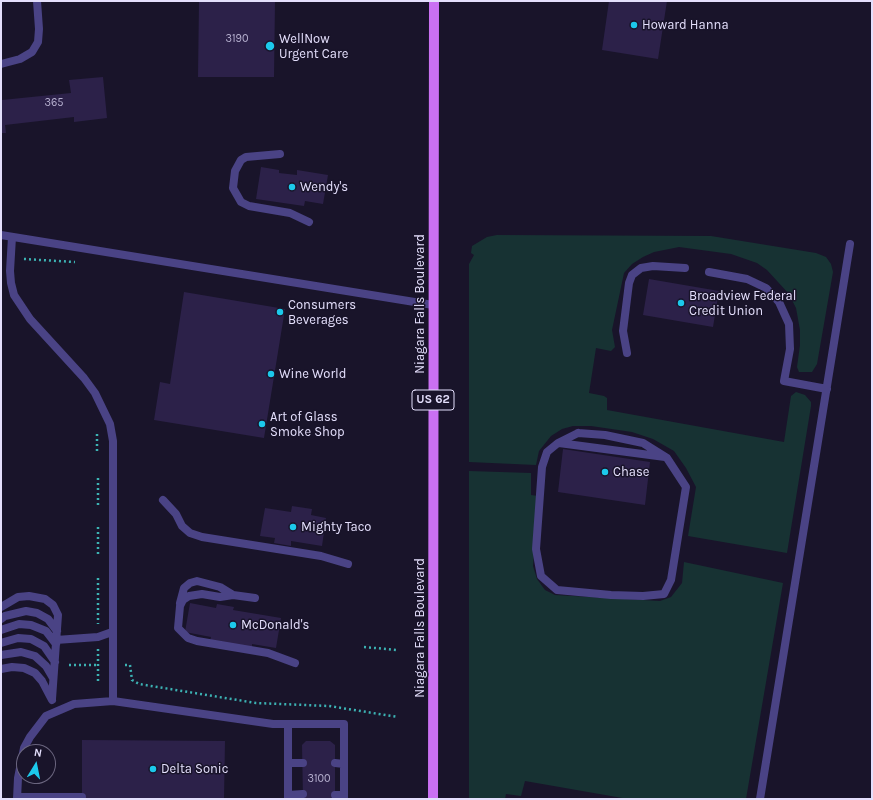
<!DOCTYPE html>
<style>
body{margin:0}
#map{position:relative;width:873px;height:800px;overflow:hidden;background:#19142a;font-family:Karla,sans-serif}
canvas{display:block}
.frame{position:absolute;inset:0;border:2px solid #e4dffc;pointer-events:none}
.north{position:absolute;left:16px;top:744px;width:40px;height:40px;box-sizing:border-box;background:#19142a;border:1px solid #6a657e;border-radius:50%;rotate:10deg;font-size:11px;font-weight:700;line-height:16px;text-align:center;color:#e4dffc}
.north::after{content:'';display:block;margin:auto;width:14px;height:18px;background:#1cc9eb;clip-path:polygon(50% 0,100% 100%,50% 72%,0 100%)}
</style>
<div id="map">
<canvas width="873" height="800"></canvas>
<div class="frame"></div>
<div class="north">N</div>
</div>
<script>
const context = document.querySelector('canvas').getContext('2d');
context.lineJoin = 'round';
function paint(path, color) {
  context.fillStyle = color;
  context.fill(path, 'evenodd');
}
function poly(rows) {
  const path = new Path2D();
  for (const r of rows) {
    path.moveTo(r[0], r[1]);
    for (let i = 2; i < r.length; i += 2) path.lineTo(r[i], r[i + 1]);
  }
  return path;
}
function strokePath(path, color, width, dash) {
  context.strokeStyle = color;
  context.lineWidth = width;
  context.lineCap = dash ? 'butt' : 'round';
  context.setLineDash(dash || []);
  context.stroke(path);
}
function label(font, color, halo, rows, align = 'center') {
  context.font = font + ' Karla,sans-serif';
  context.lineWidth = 3;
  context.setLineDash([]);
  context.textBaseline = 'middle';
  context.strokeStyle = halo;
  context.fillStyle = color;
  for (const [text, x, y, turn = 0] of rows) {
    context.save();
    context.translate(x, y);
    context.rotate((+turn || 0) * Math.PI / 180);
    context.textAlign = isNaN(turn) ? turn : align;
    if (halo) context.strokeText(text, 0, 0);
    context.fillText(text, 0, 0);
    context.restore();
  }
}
paint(poly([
 [497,235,711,236,816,253,826,257,831,264,833,272,817,364,812,372,799,372,797,367,800,345,800,330,796,308,789,294,767,270,757,263,731,254,679,247,654,252,643,257,632,264,624,273,612,330,615,347,611,351,596,348,589,393,604,396,607,398,607,410,784,442,791,396,796,392,805,395,811,402,811,406,787,553,688,536,696,487,686,468,674,451,653,439,632,432,591,426,573,426,562,429,551,436,539,451,536,465,469,462,469,264,474,255,471,253,472,246,487,237],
 [469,471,531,473,531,495,538,496,533,566,537,579,545,590,555,595,660,601,671,597,682,583,684,562,783,583,746,799,628,799,525,781,521,796,506,794,505,799,469,799]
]), '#173233');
paint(poly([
 [199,1,275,1,274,77,198,77],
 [609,1,667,1,658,59,602,50],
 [103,77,107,118,74,122,74,117,5,125,6,133,1,133,2,100,71,93,69,80],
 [261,167,279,170,279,173,297,175,297,170,328,175,323,204,305,201,304,206,256,199],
 [649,279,719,291,713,327,643,315],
 [184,292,285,309,264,438,154,420,160,382,170,384],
 [563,449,650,462,645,505,558,492],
 [292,506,312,509,311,515,326,518,322,546,291,541,291,546,274,543,275,538,260,536,265,508,291,512],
 [190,603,216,608,217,604,234,607,233,610,281,618,276,648,252,644,252,648,210,641,211,637,185,632],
 [82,740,225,741,224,799,82,799],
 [306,741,330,741,335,745,335,799,303,799,302,745]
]), '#2c2149');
strokePath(poly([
 [24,259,75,262],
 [97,434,97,453],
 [98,505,98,475],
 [98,527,98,556],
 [98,578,98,624],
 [364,647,397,650],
 [98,649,98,684],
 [69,665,98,665],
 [125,665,130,665,132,680,139,684,256,703,329,706,398,717]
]), '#3cb2b3', 2.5, [2, 3]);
strokePath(poly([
 [1,64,20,59,32,52,38,42,39,29,37,1],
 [280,154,246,157,241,160,235,171,233,188,241,202,249,206,290,213,309,222],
 [1,235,433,305],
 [12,237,10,271,11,283,14,295,30,319,84,378,95,393,110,424,113,441,113,701],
 [709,272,747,279,766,288,779,302,789,324,790,349,784,381,827,389],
 [627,353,623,331,629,283,632,275,641,268,653,266,685,268],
 [578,433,605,435,643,443,667,458,686,487,671,580,664,594,643,596,611,595,557,590,541,576,536,549,542,467,547,452,558,443,578,433],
 [559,443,665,457],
 [163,500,176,514,182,526,190,533,202,537,321,556,348,564],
 [255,598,233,595,220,597,202,594,189,596,183,600,180,606,178,628,188,638,197,641,268,653,295,663],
 [180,603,184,588,190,583,197,581,220,587,233,595],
 [1,607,18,597,29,596,45,599,53,605,58,615,52,699],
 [1,619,5,616,26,611,37,613,48,619,57,631],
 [1,630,19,624,31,625,46,631,56,644],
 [56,640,98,637,112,632],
 [1,643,18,638,31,639,44,646,55,662],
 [1,655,21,652,35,656,46,666,53,678],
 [1,669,12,667,24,668,35,673,42,681,52,700],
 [288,724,288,799],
 [288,763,303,763],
 [335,763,344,764],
 [288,795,303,794],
 [335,795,344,795],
 [17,797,82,797],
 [17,799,18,778,24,748,30,737,46,716,74,704,113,701,273,724,344,724,344,799],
 [760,799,850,244]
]), '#4a4385', 8);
strokePath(poly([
 [433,799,434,1]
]), '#ca70f2', 10);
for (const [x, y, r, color] of [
 [634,25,4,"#1cc9eb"],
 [270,46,5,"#1cc9eb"],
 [292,187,4,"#1cc9eb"],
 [681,303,4,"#1cc9eb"],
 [280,312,4,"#1cc9eb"],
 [271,374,4,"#1cc9eb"],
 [262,424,4,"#1cc9eb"],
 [605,472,4,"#1cc9eb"],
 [293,527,4,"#1cc9eb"],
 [233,625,4,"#1cc9eb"],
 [153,769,4,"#1cc9eb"]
]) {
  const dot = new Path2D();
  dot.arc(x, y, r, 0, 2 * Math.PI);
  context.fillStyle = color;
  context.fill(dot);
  strokePath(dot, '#19142a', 1.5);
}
label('11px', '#b6b0cf', null, [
 ["3190",237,39],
 ["365",54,103],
 ["3100",319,779]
]);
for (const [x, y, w] of [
 [433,400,42]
]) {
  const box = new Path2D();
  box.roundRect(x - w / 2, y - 10, w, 20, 3);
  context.fillStyle = '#19142a';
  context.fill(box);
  strokePath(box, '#e4dffc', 1);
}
label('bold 12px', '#e4dffc', null, [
 ["US 62",433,400]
]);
label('13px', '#e4dffc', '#19142a', [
 ["Howard Hanna",642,25],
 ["WellNow",279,39],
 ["Urgent Care",279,54],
 ["Wendy's",300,187],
 ["Broadview Federal",689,296],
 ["Credit Union",689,311],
 ["Consumers",288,305],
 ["Beverages",288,320],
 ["Wine World",279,374],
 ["Art of Glass",270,417],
 ["Smoke Shop",270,432],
 ["Chase",613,472],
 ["Mighty Taco",301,527],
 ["McDonald's",241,625],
 ["Delta Sonic",161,769]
], 'left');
label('13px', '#e4dffc', '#19142a', [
 ["Niagara Falls Boulevard",420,304,-90],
 ["Niagara Falls Boulevard",420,628,-90]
]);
</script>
